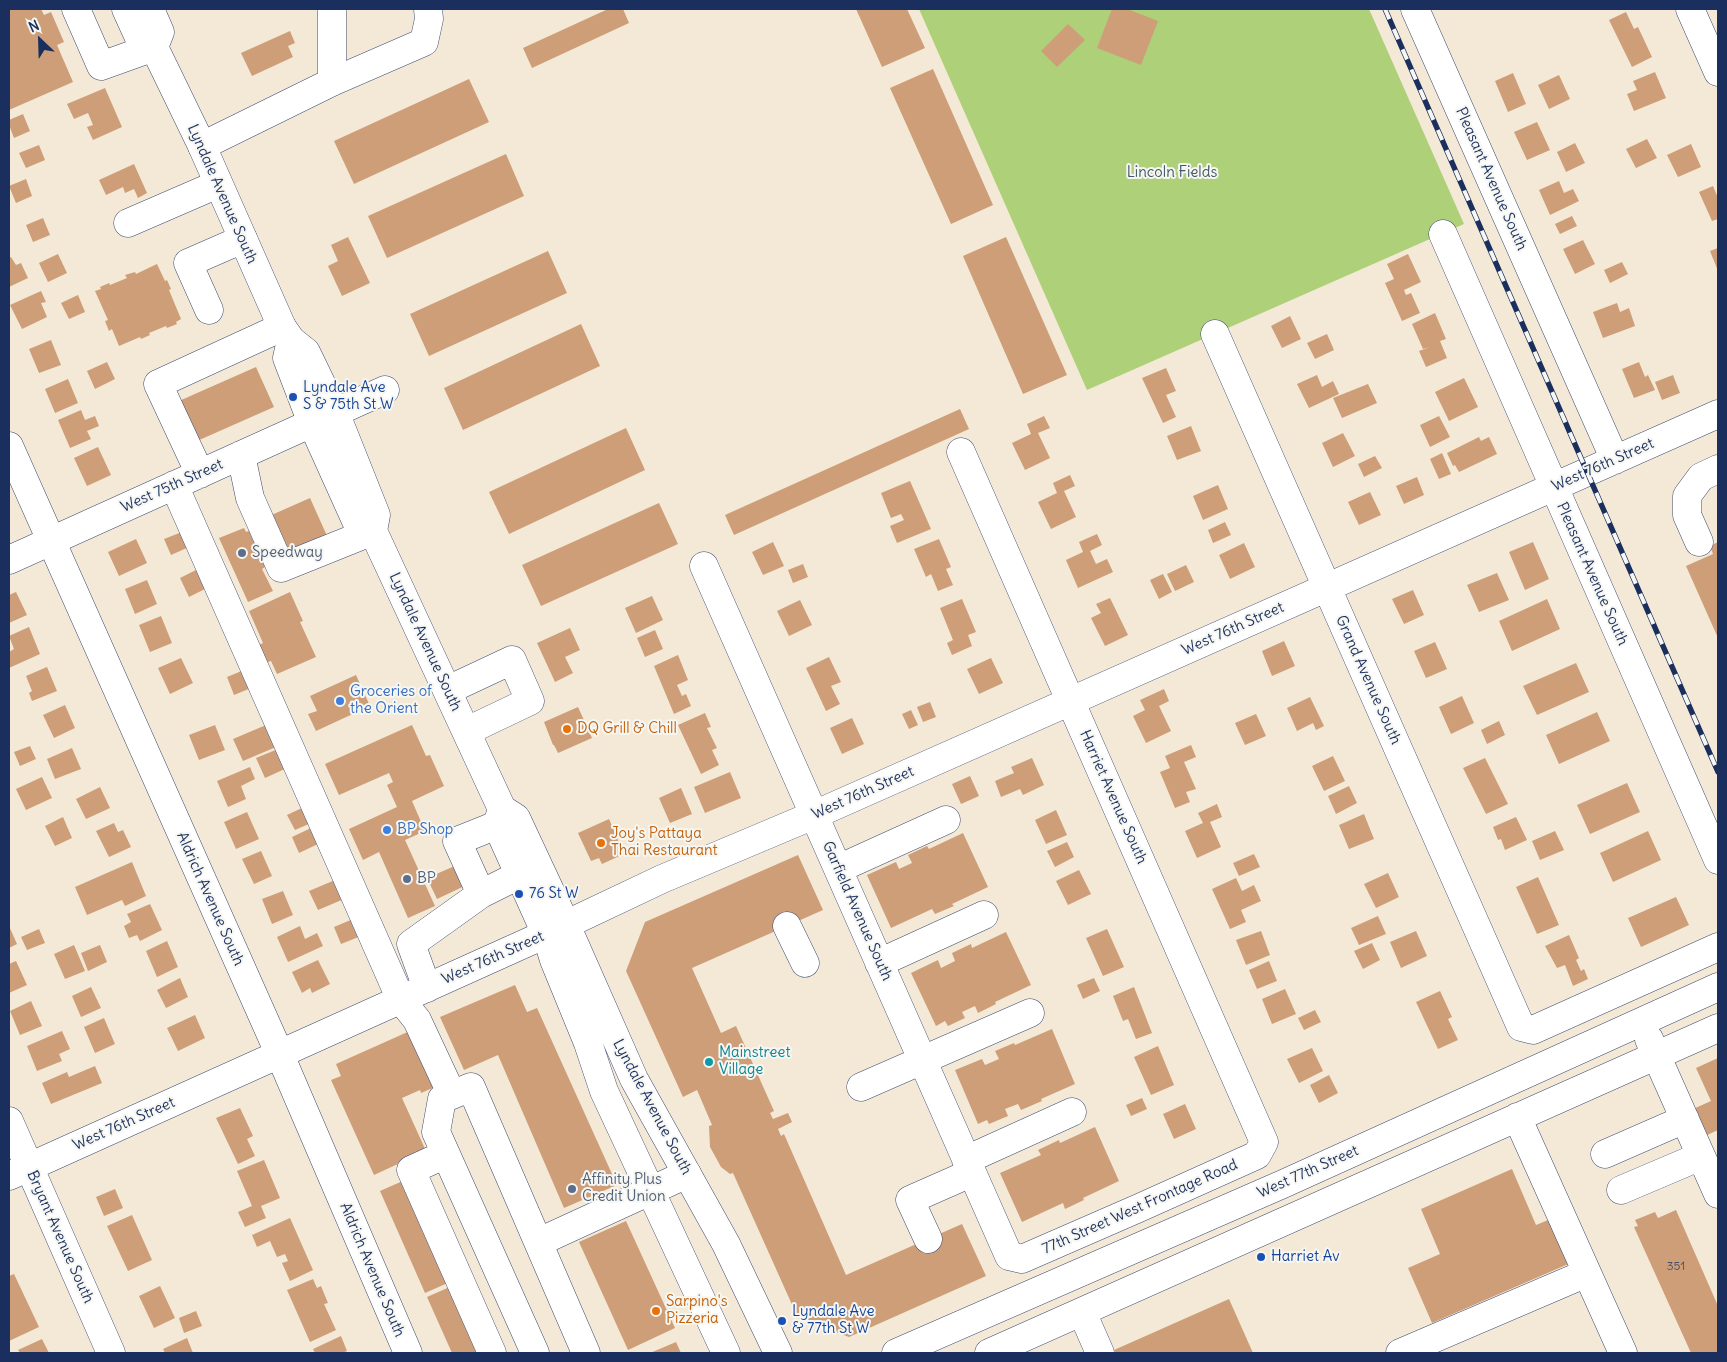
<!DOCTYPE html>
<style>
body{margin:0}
#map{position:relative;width:1727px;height:1362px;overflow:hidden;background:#f4e9d6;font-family:Delius,sans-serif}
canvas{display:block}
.frame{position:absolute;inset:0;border:10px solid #1b2f5e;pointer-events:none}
.north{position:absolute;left:15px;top:15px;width:50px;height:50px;-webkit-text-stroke:4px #f6f6f2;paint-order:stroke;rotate:336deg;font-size:14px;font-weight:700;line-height:20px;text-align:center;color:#1b2f5e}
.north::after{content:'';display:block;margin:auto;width:18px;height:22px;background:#1b2f5e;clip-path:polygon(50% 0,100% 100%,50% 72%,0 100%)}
</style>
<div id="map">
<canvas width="1727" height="1362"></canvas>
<div class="frame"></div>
<div class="north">N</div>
</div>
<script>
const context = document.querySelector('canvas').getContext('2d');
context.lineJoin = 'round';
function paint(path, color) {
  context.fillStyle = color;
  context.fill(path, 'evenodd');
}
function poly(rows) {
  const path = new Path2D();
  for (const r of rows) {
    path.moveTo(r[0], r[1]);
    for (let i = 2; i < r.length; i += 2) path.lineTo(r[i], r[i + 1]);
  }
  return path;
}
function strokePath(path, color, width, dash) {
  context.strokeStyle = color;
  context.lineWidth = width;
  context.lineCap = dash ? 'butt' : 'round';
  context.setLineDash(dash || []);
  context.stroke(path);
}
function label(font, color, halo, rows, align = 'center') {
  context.font = font + ' Delius,sans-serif';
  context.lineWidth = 4;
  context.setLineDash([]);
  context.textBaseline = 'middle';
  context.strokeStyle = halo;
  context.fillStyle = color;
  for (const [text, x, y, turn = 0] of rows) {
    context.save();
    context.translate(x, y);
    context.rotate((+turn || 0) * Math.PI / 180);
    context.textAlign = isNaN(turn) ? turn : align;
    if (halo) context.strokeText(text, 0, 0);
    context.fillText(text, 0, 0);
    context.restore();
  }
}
paint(poly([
 [919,9,1369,9,1464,224,1087,390]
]), '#add079');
paint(poly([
 [9,9,41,9,44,15,51,12,64,42,57,45,73,82,9,110],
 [608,9,623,9,629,23,532,68,523,48],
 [856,9,907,9,925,48,882,67],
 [1112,9,1127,9,1158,21,1141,65,1097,48],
 [1626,12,1634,29,1638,27,1652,57,1632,67,1609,20],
 [1068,24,1085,40,1057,67,1041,51],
 [290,31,295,43,288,46,293,57,252,76,241,53],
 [933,69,993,205,951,224,890,88],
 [1655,72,1666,98,1634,111,1627,94,1637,90,1633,81],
 [1513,73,1526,104,1508,112,1495,81],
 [1559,75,1570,99,1549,109,1538,85],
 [469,79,489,122,354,184,334,141],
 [105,88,122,127,93,140,87,127,93,125,88,113,74,119,67,104],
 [23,114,30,131,14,138,9,125,9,120],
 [1537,122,1550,150,1527,160,1514,132],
 [1647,139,1657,158,1636,168,1626,149],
 [1575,143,1585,163,1566,172,1557,152],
 [1691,144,1701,167,1678,177,1667,155],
 [39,145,45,160,26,168,19,153],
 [506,154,524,196,387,258,368,216],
 [134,164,147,193,138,198,134,189,125,193,123,187,106,195,99,180],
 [26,179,32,196,16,203,9,186],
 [1559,181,1564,193,1573,189,1579,201,1550,215,1539,190],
 [1713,186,1718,198,1718,219,1712,221,1699,192],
 [1572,216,1577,226,1560,234,1555,224],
 [43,218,50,235,33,242,26,225],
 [348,237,370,283,342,296,328,266,338,261,331,245],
 [1006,237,1067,375,1023,394,963,256],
 [1583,240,1595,264,1575,274,1563,249],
 [1718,248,1718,271,1710,251],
 [548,251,567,293,429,356,410,314],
 [58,254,67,273,48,282,39,263],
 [1408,254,1421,282,1404,290,1406,295,1411,293,1420,313,1402,321,1385,283,1394,279,1387,264],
 [11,257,16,265,21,263,28,278,9,287,9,258],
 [1622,262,1628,274,1610,283,1604,270],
 [157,264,165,281,167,280,171,289,169,290,181,319,176,322,177,324,167,328,166,326,149,333,150,335,141,339,140,337,119,346,112,329,109,331,105,321,108,320,95,291,101,289,100,287,109,283,110,285,127,278,125,275,135,272,136,274],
 [41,291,46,302,41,303,47,317,22,329,10,305],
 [78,295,85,312,69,319,61,303],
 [1617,303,1620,312,1629,308,1635,326,1603,338,1593,312],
 [1435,313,1446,339,1440,341,1447,358,1426,367,1419,351,1430,347,1423,349,1412,324],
 [1290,316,1301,339,1282,348,1271,326],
 [581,324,600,366,463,430,444,388],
 [1327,334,1334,350,1315,359,1307,343],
 [51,340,61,365,39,373,29,349],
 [107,362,115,379,95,389,87,371],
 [1639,362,1645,377,1648,375,1655,390,1634,398,1622,369],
 [256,367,274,407,197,441,179,401],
 [1166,368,1176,391,1166,395,1176,417,1163,423,1142,378],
 [1317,375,1322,387,1333,381,1339,394,1309,408,1297,384],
 [1673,375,1680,393,1662,400,1655,382],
 [1464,378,1478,407,1449,421,1435,392],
 [68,379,78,403,55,413,45,389],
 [1368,384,1377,403,1342,418,1333,398],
 [960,409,969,429,734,535,725,515],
 [81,410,85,420,95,416,99,426,87,431,91,439,70,448,58,420],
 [1044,416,1050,428,1038,433,1050,458,1025,470,1012,443,1031,434,1027,424],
 [1439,416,1450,437,1430,447,1420,425],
 [1191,426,1201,451,1177,460,1167,436],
 [626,428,645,470,509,534,489,492],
 [1343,433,1355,456,1333,467,1322,443],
 [1479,437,1481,441,1489,437,1497,454,1459,472,1455,465,1453,466,1447,453],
 [98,447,111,475,87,486,74,458],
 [1442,453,1451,474,1439,479,1430,459],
 [1375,456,1382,468,1364,477,1358,464],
 [1070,475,1075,486,1064,491,1076,517,1051,529,1038,502,1057,493,1053,483],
 [1417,477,1424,495,1404,504,1396,486],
 [910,481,931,529,897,543,890,526,904,520,901,514,891,518,881,493],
 [1218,485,1228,509,1203,520,1193,496],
 [1370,492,1381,515,1359,525,1348,502],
 [310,498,328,538,285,557,267,517],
 [659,503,678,544,541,606,522,565],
 [1225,522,1231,535,1213,543,1208,530],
 [244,528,246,532,249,531,265,567,262,569,273,591,248,602,219,538],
 [182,532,189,547,171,555,164,539],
 [1097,534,1102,545,1090,551,1096,564,1107,559,1113,572,1078,588,1066,560,1083,552,1079,542],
 [136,539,147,563,119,576,108,552],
 [939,539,951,567,946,569,953,585,938,591,931,574,926,577,914,549],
 [773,542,784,566,763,575,752,552],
 [1533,542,1549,579,1525,590,1509,552],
 [1718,542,1718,638,1686,566,1713,554,1710,546],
 [1244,543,1255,567,1230,579,1219,555],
 [803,564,808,577,793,583,788,570],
 [1186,565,1194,582,1175,591,1167,574],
 [198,569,207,588,189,597,180,578],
 [1497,573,1509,600,1479,612,1467,585],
 [1163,574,1172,592,1159,599,1150,580],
 [147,580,157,604,135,614,125,589],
 [1413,590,1424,615,1404,624,1392,599],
 [16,592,27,615,9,623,9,595],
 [290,592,303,621,300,622,316,657,277,674,271,661,265,663,257,646,263,643,249,611],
 [652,596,663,620,636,633,625,608],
 [1110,598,1128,635,1105,646,1091,618,1101,613,1096,604],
 [962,599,976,632,968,635,972,646,952,655,947,643,953,640,940,608],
 [1547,599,1560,629,1512,651,1499,621],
 [800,600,812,625,789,636,777,611],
 [161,616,172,643,150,652,139,625],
 [29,627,40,654,9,668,9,652,14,649,9,636],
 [570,628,580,650,565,657,573,673,555,682,537,643],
 [655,630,663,649,645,657,637,638],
 [1284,641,1295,666,1272,676,1262,651],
 [1435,642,1447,669,1426,678,1414,651],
 [678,655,688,680,677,685,682,696,686,694,691,706,674,714,654,666],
 [829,657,841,682,831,686,840,704,826,711,806,668],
 [181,658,193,683,170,694,158,668],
 [991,658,1003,683,979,694,967,669],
 [1576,663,1589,692,1537,715,1523,686],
 [47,667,57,691,32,701,29,693,32,691,26,676],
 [244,670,251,688,234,695,227,677],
 [356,675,370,706,316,731,308,714,317,711,310,696],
 [1164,689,1169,701,1159,706,1171,731,1146,743,1133,716,1145,710,1140,700],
 [1462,696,1474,723,1451,734,1439,707],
 [1310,697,1324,726,1316,730,1313,723,1297,731,1287,708],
 [930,702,936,717,923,722,917,707],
 [65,705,75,728,54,738,43,715],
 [578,707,592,738,558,753,554,745,553,745,544,722],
 [911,710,918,725,909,729,902,714],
 [1597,712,1610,741,1559,764,1546,735],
 [705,713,711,727,707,728,717,748,712,750,719,765,701,774,678,725],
 [1256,714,1266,736,1245,745,1235,723],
 [852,718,864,744,842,754,830,728],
 [1499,721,1505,735,1487,744,1481,730],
 [215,725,225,750,199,760,189,735],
 [266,725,276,747,243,761,233,739],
 [412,725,426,756,430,755,444,786,412,801,425,831,405,840,435,906,408,918,379,852,363,860,349,829,397,807,387,785,393,782,389,773,339,795,325,764],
 [1191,745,1196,757,1184,762,1196,789,1186,792,1190,802,1175,808,1160,772,1170,768,1165,756],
 [30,746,36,759,20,766,14,752],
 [72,748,81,769,55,779,47,759],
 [278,749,287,768,265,778,256,758],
 [1333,756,1345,781,1324,791,1312,766],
 [1032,758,1044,785,1023,795,1020,789,1001,797,995,781,1014,773,1011,767],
 [1485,758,1508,804,1486,814,1463,768],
 [250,767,255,779,241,786,246,799,228,807,217,781],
 [730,772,741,798,705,813,694,787],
 [970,776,979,796,961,804,952,784],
 [42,777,52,798,26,810,16,789],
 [1627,783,1640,812,1590,834,1577,805],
 [1349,786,1357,803,1336,814,1328,796],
 [100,787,110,808,86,819,76,799],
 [681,788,692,814,670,823,659,798],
 [1217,804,1222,817,1210,822,1221,847,1197,858,1185,831,1203,823,1198,813],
 [304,807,311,823,295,830,287,815],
 [1056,810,1067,835,1046,844,1035,820],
 [247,812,259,839,236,849,224,822],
 [1364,814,1374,839,1349,849,1339,825],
 [63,817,72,838,55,846,45,826],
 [1516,817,1527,840,1505,850,1501,839,1498,840,1493,827],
 [609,819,624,854,602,864,599,858,591,861,578,833],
 [114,823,118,832,123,830,131,847,109,857,96,831],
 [311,828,318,844,299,853,292,837],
 [1555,831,1564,850,1540,860,1532,841],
 [1648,831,1661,860,1613,882,1600,853],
 [963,833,988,887,952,904,954,906,935,914,932,909,891,928,867,875,896,862,899,869,912,863,908,855,927,846,929,849],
 [1067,842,1074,857,1055,867,1047,851],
 [261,851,272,876,254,884,242,859],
 [1254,854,1260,867,1239,876,1233,863],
 [798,855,823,910,692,968,721,1033,736,1026,774,1111,770,1113,773,1119,788,1113,792,1122,778,1129,781,1136,784,1134,846,1275,962,1224,986,1276,849,1337,798,1318,733,1173,730,1174,721,1167,710,1147,709,1126,712,1125,697,1090,683,1097,626,971,645,922],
 [132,862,146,896,125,906,122,900,87,915,75,887],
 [464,862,473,882,437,899,427,878],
 [1079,870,1091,894,1068,905,1056,881],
 [1388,873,1399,897,1376,908,1364,884],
 [1538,877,1559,925,1537,934,1516,887],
 [1236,878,1242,891,1254,885,1261,901,1241,910,1246,922,1230,929,1212,889],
 [335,880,344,899,318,910,309,891],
 [283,891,293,915,272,924,262,899],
 [1676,897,1689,925,1641,947,1628,918],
 [150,904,162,930,140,941,137,935,129,938,124,926,131,922,127,914],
 [1378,916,1386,934,1359,945,1351,928],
 [353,919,361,936,341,944,334,927],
 [9,926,17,944,9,948],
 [300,926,305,939,317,933,323,946,288,962,277,937],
 [39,929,45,943,27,950,21,937],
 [1107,929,1124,967,1103,976,1086,938],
 [1261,931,1270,955,1246,965,1236,940],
 [1416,931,1427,956,1401,968,1390,942],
 [1006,932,1031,985,995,1002,996,1004,978,1013,975,1006,962,1012,965,1018,948,1026,945,1021,936,1026,911,973,938,960,941,968,955,961,952,953,971,944,972,948],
 [1569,935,1579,958,1576,960,1581,971,1584,969,1588,979,1573,986,1565,965,1557,968,1545,946],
 [167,941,178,967,157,977,146,951],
 [1372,943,1380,960,1363,969,1354,951],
 [74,945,85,971,65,979,54,954],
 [100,945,107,962,88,971,81,953],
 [318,960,330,984,312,993,310,988,302,993,292,972],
 [16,961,27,985,9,993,9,964],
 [1269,961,1277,981,1257,989,1249,970],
 [180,978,188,997,166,1008,157,990],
 [1094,978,1100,991,1083,999,1077,985],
 [515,985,527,1012,537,1008,617,1185,564,1208,498,1055,464,1070,440,1017],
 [91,987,101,1008,81,1017,72,996],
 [1134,987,1152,1033,1136,1039,1128,1019,1123,1021,1113,996],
 [1285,989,1296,1014,1272,1024,1262,999],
 [1440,991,1452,1017,1448,1019,1458,1040,1438,1049,1416,1002],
 [31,1001,42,1026,20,1035,10,1011],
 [1315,1010,1321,1022,1304,1030,1298,1018],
 [195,1015,205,1038,178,1051,167,1028],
 [104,1018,115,1044,95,1053,84,1027],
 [1052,1029,1075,1084,1041,1099,1042,1101,1021,1110,1018,1104,1005,1109,1008,1116,989,1124,987,1120,978,1124,955,1070,982,1059,985,1065,999,1059,995,1051,1014,1043,1015,1045],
 [412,1030,437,1086,421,1093,420,1090,402,1098,426,1151,374,1175,331,1080,341,1076,336,1064],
 [62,1031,70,1049,59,1054,62,1061,37,1071,27,1046],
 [1158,1046,1174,1085,1151,1095,1134,1057],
 [1312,1048,1323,1071,1299,1083,1287,1059],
 [1718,1058,1718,1130,1705,1136,1693,1109,1711,1101,1696,1068],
 [95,1066,102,1083,51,1104,42,1083,67,1072,69,1077],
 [1329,1075,1338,1093,1319,1103,1310,1085],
 [1142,1098,1147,1109,1131,1116,1126,1105],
 [1185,1104,1196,1129,1174,1139,1163,1114],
 [240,1108,253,1136,247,1139,255,1156,238,1164,216,1118],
 [1095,1127,1119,1181,1083,1198,1084,1200,1065,1209,1063,1203,1022,1222,1000,1173,1041,1155,1038,1150,1059,1140,1060,1143],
 [264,1160,280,1198,261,1206,266,1218,245,1227,238,1212,252,1206,237,1171],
 [1512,1169,1536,1225,1553,1218,1573,1262,1432,1323,1408,1268,1440,1254,1421,1209],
 [405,1180,450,1282,425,1293,380,1191],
 [115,1189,123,1208,104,1216,96,1197],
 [1676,1210,1718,1306,1718,1353,1691,1353,1634,1227,1638,1226,1635,1220,1655,1212,1658,1218],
 [132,1215,152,1260,128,1271,107,1226],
 [290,1218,313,1270,290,1281,282,1263,288,1261,285,1254,277,1257,270,1241,257,1247,252,1235],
 [626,1221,675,1328,628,1350,579,1242],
 [14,1274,39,1327,9,1341,9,1323,10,1323,9,1319,9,1276],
 [313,1279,317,1288,321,1286,328,1303,324,1304,336,1330,310,1342,287,1290],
 [160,1286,175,1318,154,1328,139,1296],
 [452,1286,482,1353,452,1353,427,1297],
 [1229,1299,1253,1353,1116,1353,1114,1350],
 [196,1311,202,1326,184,1333,179,1318],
 [341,1336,347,1351,342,1353,315,1353,313,1349],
 [187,1338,193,1353,165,1353,163,1349],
 [42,1339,49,1353,20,1353,18,1350],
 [676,1342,681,1353,650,1353]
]), '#cd9e78');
const minor = poly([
 [76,9,101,66,154,47],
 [332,9,332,82],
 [1415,9,1615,460],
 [1690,9,1718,72],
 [202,146,332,82,424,42,429,19,428,9],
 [128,223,218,184],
 [1443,234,1718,860],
 [209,310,188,263,243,239],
 [1215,334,1521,1027,1533,1030,1718,947],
 [9,446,280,1055,408,1353],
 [241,455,250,498,281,568,373,531],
 [200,474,158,384,282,327],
 [174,485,401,1000,417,1020,452,1095],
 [1699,542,1687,515,1687,496,1701,477,1718,469],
 [9,560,385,390],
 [704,566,1009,1256,1022,1259,1139,1208,1257,1155,1264,1142,961,452],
 [448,690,512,660,530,701,467,731],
 [497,825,457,841,481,894,519,875],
 [838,869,946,820],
 [787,926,805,963],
 [879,963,984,915],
 [427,988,411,944,481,894],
 [1649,1039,1718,1194],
 [861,1087,1030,1013],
 [1517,1117,1623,1353],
 [9,1121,111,1353],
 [446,1154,411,1170,492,1353],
 [1605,1154,1685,1119],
 [966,1160,1072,1112],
 [9,1176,546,934,662,879,814,815,1718,414],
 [1621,1190,1701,1156],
 [912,1199,971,1173],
 [910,1200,928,1239],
 [539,1242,687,1174],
 [1082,1312,1100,1353],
 [535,1353,436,1132,442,1099,471,1087,586,1353],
 [896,1353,1283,1184,1718,987],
 [989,1353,1718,1028],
 [1400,1353,1587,1273]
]);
const major = poly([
 [126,9,141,42,154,47,202,146,282,327,291,340,306,352,335,412,376,515,373,531,502,809,516,818,566,925,634,1079,726,1244,778,1353],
 [150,9,160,32,154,47],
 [291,340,287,358,312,423,357,523,373,531],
 [502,809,497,825,546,934,554,960,588,1043,604,1091,726,1353]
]);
strokePath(minor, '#3c4b70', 29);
strokePath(major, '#3c4b70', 29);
strokePath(minor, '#fff', 28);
strokePath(major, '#fff', 28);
const rail = poly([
 [1385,9,1718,772]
]);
strokePath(rail, '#1b2f5e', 5.5);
strokePath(rail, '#f6f6f2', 4, [11]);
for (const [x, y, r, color] of [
 [293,397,5,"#1a4fb4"],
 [242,553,5,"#5c6f8a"],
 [340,701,5,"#3f7fe0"],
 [567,729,5,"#e8710a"],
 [387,830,5,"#3f7fe0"],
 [601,843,5,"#e8710a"],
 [407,879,5,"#5c6f8a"],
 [519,894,5,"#1a4fb4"],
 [709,1062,5,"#0f9aa8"],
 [572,1189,5,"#5c6f8a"],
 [1261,1257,5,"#1a4fb4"],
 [656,1311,5,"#e8710a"],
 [782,1321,5,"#1a4fb4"]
]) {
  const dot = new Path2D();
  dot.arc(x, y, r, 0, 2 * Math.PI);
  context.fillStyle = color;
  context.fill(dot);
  strokePath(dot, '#f6f6f2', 2);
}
label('12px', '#484b64', null, [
 ["351",1676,1267]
]);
label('15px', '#405765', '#f6f6f2', [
 ["Lincoln Fields",1172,173]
]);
label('15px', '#1b2f5e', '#f6f6f2', [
 ["Pleasant Avenue South",1491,179,66],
 ["Lyndale Avenue South",222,194,66],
 ["West 76th Street",1603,465,-24],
 ["West 75th Street",172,486,-24],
 ["Pleasant Avenue South",1592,574,66],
 ["West 76th Street",1233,629,-24],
 ["Lyndale Avenue South",425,642,65],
 ["Grand Avenue South",1368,680,66],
 ["West 76th Street",863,793,-24],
 ["Harriet Avenue South",1113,797,66],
 ["Aldrich Avenue South",210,899,66],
 ["Garfield Avenue South",857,911,66],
 ["West 76th Street",493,958,-24],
 ["Lyndale Avenue South",652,1107,62],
 ["West 76th Street",124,1124,-24],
 ["West 77th Street",1308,1172,-24],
 ["77th Street West Frontage Road",1140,1207,-24],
 ["Bryant Avenue South",60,1237,66],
 ["Aldrich Avenue South",372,1270,67]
]);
label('15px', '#164399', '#f6f6f2', [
 ["Lyndale Ave",303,388],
 ["S & 75th St W",303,405],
 ["76 St W",529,894],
 ["Harriet Av",1271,1257],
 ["Lyndale Ave",792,1312],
 ["& 77th St W",792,1329]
], 'left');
label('15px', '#4e5e75', '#f6f6f2', [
 ["Speedway",252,553],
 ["BP",417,879],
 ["Affinity Plus",582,1180],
 ["Credit Union",582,1197]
], 'left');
label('15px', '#366cbe', '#f6f6f2', [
 ["Groceries of",350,692],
 ["the Orient",350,709],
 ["BP Shop",397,830]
], 'left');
label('15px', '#c56008', '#f6f6f2', [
 ["DQ Grill & Chill",577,729],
 ["Joy's Pattaya",611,834],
 ["Thai Restaurant",611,851],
 ["Sarpino's",666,1302],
 ["Pizzeria",666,1319]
], 'left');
label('15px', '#0d838f', '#f6f6f2', [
 ["Mainstreet",719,1053],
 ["Village",719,1070]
], 'left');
</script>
